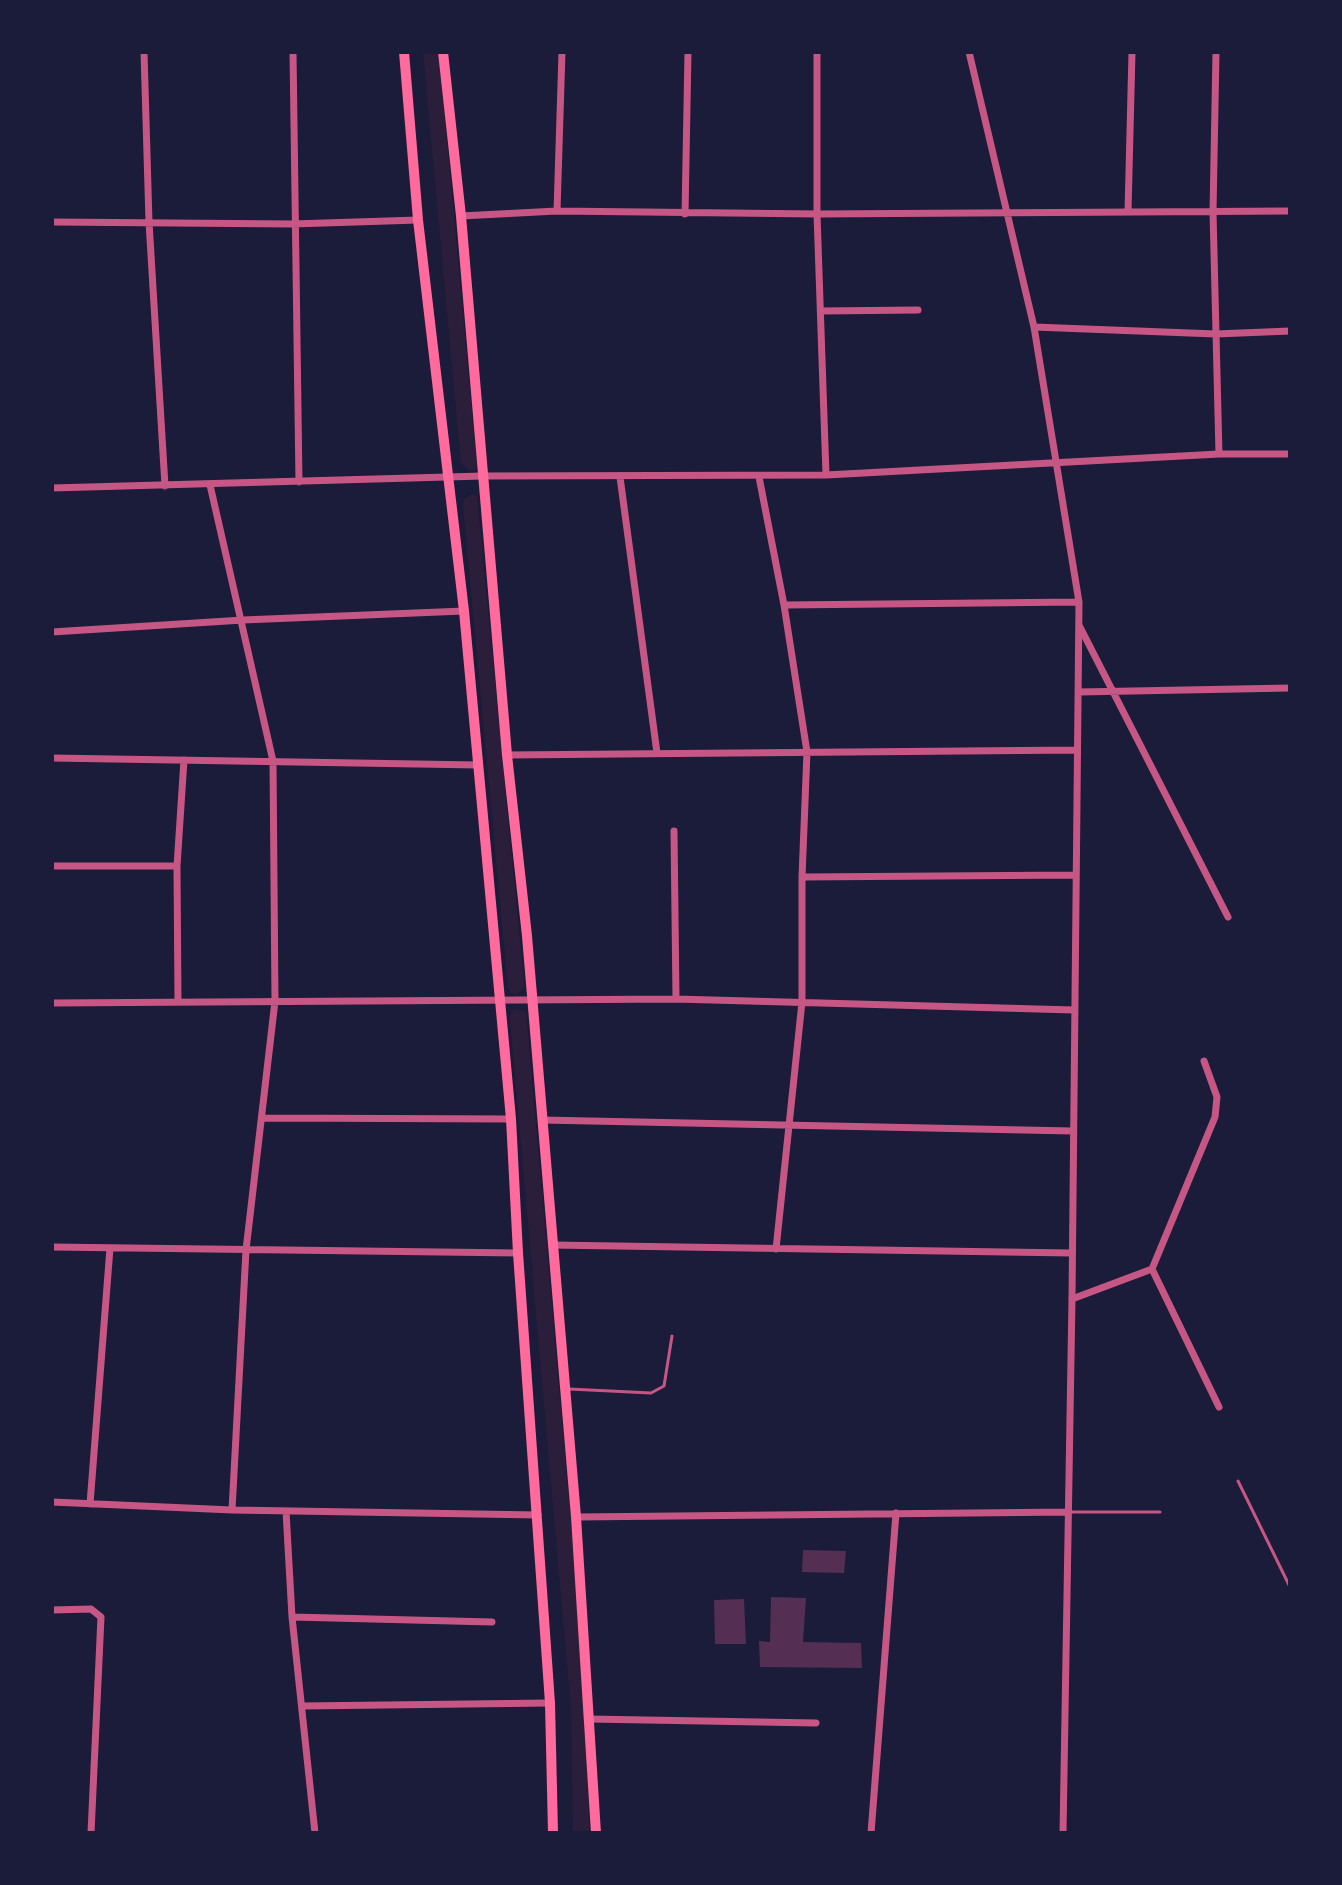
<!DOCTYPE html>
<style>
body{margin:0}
#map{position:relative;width:1342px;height:1885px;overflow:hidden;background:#1b1b3a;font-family:Poppins,sans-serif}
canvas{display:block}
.frame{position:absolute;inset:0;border:54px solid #1b1b3a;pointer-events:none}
</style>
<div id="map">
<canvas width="1342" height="1885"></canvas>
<div class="frame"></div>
</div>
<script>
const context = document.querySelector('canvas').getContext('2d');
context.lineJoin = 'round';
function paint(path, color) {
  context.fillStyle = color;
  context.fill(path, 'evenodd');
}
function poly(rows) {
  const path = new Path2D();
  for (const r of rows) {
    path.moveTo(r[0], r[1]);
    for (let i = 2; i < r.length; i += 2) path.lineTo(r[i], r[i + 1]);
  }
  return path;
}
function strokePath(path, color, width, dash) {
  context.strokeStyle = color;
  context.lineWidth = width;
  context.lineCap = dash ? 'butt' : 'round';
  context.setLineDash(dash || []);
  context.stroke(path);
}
paint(poly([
 [423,52,439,52,477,467,474,471,468,470,461,464],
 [472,494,477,496,524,983,523,989,517,994,511,994,508,988,463,506,464,499],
 [514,1009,526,1011,587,1708,589,1833,573,1833,571,1710,510,1020,511,1012]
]), '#2a1e3b');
paint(poly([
 [803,1550,846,1551,844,1573,802,1572],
 [771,1597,806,1598,803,1642,861,1643,862,1668,760,1667,759,1641,770,1642],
 [744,1599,746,1644,715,1644,714,1600]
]), '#542f53');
strokePath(poly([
 [569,1389,651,1393,664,1386,672,1336],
 [1238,1481,1290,1587],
 [1072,1512,1160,1512]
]), '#c65784', 3);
strokePath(poly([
 [144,52,149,222,165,486],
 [293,52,299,482],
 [817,52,817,214,826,475],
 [969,52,1034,327,1079,602,1072,1299,1063,1833],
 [1216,52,1213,212,1219,454],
 [557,211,562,52],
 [1128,212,1132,52],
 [685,214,688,52],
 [461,216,557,211,817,214,1290,211],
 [52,222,293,224,418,220],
 [821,311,918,310],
 [1034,327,1216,334,1290,331],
 [620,477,657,753],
 [759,477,784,605,807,752,802,877,802,1002,776,1249],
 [210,485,273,761,275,1001,246,1250,232,1510],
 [52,488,483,476,826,475,1219,454,1290,454],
 [784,605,1079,602],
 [1080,627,1228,917],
 [52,632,243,620,464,611],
 [1079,692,1290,688],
 [507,755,1077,750],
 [52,758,478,765],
 [674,831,676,999],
 [52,866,177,866],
 [802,877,1075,875],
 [178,1002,177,866,184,760],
 [52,1003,676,999,1074,1010],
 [262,1118,511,1119],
 [542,1120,1072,1131],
 [552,1245,1071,1253],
 [52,1247,518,1253],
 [1152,1269,1219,1407],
 [1072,1299,1152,1269,1215,1117,1217,1097,1204,1061],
 [52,1502,232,1510,538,1515],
 [90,1504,110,1248],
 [286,1511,292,1617,315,1833],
 [576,1517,1069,1512],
 [52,1610,91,1609,101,1617,91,1833],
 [292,1617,492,1622],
 [302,1706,550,1703],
 [589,1719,816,1723],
 [871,1833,896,1513]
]), '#c65784', 7);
strokePath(poly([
 [404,52,418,220,464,611,511,1119,518,1253,550,1703,553,1833],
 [443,52,461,216,507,755,527,936,576,1517,596,1833]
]), '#ff6b9d', 10);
</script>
